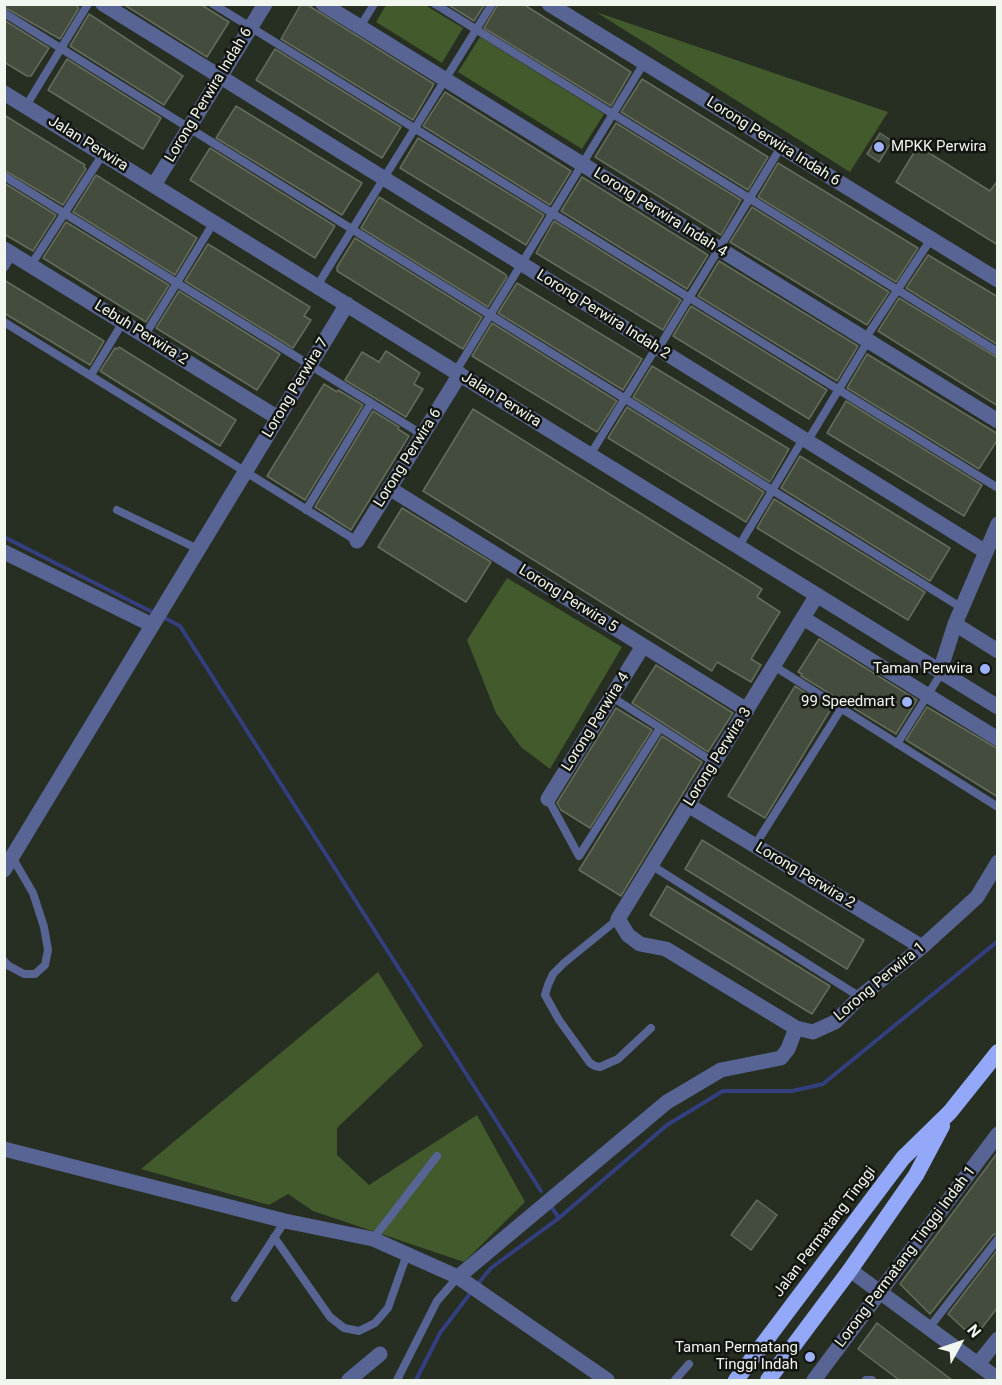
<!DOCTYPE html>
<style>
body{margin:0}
#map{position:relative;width:1002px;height:1385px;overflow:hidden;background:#272e22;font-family:Roboto,sans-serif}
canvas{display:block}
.frame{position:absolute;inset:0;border:6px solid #f1f6ee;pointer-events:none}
.north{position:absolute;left:930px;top:1313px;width:60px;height:60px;-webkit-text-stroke:4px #121510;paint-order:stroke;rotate:50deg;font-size:16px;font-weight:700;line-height:24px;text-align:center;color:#f1f6ee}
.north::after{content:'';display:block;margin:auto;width:21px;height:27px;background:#f1f6ee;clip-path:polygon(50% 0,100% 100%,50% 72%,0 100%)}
</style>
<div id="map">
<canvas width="1002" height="1385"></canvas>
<div class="frame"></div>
<div class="north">N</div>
</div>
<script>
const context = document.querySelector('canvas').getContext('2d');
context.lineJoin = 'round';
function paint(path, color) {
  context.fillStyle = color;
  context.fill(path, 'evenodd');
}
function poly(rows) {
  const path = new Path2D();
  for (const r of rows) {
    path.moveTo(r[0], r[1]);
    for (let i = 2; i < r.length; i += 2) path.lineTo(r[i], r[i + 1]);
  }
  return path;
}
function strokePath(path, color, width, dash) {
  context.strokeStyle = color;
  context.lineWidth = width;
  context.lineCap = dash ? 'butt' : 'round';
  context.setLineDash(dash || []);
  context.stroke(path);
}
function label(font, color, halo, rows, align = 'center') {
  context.font = font + ' Roboto,sans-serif';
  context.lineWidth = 5;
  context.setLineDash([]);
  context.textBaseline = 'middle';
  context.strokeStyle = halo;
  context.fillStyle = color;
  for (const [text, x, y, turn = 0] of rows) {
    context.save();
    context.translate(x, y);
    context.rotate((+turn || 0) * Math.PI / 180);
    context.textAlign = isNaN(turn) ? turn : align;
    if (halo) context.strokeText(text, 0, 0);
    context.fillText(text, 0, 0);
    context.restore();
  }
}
paint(poly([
 [386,5,425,5,463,28,442,63,376,22],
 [596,12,806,84,888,112,850,172],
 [480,37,604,114,582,149,458,72],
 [507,578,622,647,550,769,521,747,496,713,467,640],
 [378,972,423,1046,337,1128,337,1155,369,1185,477,1115,525,1202,464,1262,313,1211,288,1194,269,1205,141,1169]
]), '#435a2d');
strokePath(poly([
 [4,537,154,613],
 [161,616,180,626,541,1191],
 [552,1208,559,1218],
 [477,1285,491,1268,559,1218,667,1125,723,1091,792,1091,823,1084,998,941],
 [416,1380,440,1333,472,1291]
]), '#333f7f', 4);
const building = poly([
 [4,4,74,4,79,8,60,39,4,7,4,4],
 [123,4,200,4,229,22,207,57,123,4],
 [301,4,306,4,434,84,413,120,281,39,301,4],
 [447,4,485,4,474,21,447,4],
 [498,4,523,4,631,72,611,106,484,28,498,4],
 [89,14,183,76,164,105,70,46,89,14],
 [4,20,49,48,31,76,27,76,4,62,4,20],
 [275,49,401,127,382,158,256,80,275,49],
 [67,59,161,118,143,149,48,90,67,59],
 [642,79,768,157,748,190,621,112,642,79],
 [445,92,571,171,550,205,423,126,445,92],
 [236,106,362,183,342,215,216,138,236,106],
 [4,115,85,165,84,167,86,169,63,205,4,170,4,115],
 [616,123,741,200,721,235,595,157,616,123],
 [880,133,892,141,879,162,867,154,880,133],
 [418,138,544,215,526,245,400,168,418,138],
 [918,146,990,191,998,180,998,245,896,182,918,146],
 [210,148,335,226,315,258,190,180,210,148],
 [778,163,918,248,896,282,758,197,778,163],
 [96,175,197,238,175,275,73,212,96,175],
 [582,177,708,255,687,289,561,211,582,177],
 [4,183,56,215,33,251,4,234,4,183],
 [379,197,505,274,507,277,488,307,361,228,379,197],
 [752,207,889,292,867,325,730,242,752,207],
 [554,221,681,300,663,330,536,253,554,221],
 [66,222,169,285,146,322,43,258,66,222],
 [355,238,482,317,463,349,337,271,337,267,355,238],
 [208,244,310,307,304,316,311,320,293,348,185,281,208,244],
 [928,255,998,297,998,345,906,288,928,255],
 [719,261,858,346,837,381,698,296,719,261],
 [4,280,104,341,90,365,4,313,4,280],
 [517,283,642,359,623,390,498,313,517,283],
 [179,291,280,354,257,390,156,328,179,291],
 [899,298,998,358,998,406,878,331,899,298],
 [691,306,827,390,809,419,673,336,691,306],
 [492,323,617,401,597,432,472,356,492,323],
 [119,347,236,420,220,446,100,371,115,348,117,349,119,347],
 [386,351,420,373,414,384,423,389,406,417,345,380,362,352,379,362,386,351],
 [867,354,998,434,998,439,979,469,847,388,867,354],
 [652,366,789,449,770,482,633,397,652,366],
 [324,384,337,392,338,390,363,405,305,500,267,476,324,384],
 [846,401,982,485,964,516,827,433,846,401],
 [627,407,764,492,746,522,608,438,627,407],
 [473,409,762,589,757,597,780,612,751,659,761,665,751,682,717,662,712,671,423,491,473,409],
 [373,411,399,427,398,429,409,436,351,530,315,507,373,411],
 [800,456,950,548,930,581,781,488,800,456],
 [774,499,925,592,908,620,757,528,774,499],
 [402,508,491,562,466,602,378,547,402,508],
 [819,639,917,700,896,734,801,676,802,674,798,672,819,639],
 [656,665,733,713,708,752,632,703,656,665],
 [795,686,831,709,765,818,728,796,795,686],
 [927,707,998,749,998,797,906,740,927,707],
 [616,708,652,730,590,828,561,810,557,803,616,708],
 [662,736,702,762,621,896,579,870,662,736],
 [702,840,864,940,847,969,685,869,702,840],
 [667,886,830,986,812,1014,650,915,667,886],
 [998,1152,998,1233,993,1235,930,1314,900,1284,998,1152],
 [757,1200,777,1215,751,1250,731,1235,757,1200],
 [998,1249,998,1307,974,1338,948,1314,998,1249],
 [877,1323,952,1380,899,1380,858,1349,877,1323]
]);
paint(building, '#444c3e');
strokePath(building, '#646c5e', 1.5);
strokePath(poly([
 [213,4,998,488],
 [435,4,998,352],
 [4,13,962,608],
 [360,27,374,4],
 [26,106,88,4],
 [4,176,423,435],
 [31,265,103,154],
 [4,268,13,254],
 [317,286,492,4],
 [4,322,357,541],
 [145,335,214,222],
 [865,339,931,239],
 [658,349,781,147],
 [456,371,644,63],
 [91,375,123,322],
 [807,442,868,341],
 [590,455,656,348],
 [117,510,198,549],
 [306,510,371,403],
 [739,546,803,439],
 [774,666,998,807],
 [612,697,715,763],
 [897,744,942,672],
 [548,799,579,856,660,728],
 [755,845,841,709],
 [651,865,860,997],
 [618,919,564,963,553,974,548,985,545,995,559,1020,590,1063,595,1066,600,1067,618,1059,651,1028],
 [4,961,9,966,24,974,35,974,45,965,48,950,44,927,33,893,12,857],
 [274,1237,330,1317,344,1328,359,1331,375,1323,388,1308,407,1254],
 [373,1239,437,1156],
 [235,1298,285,1221],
 [929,1328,998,1239],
 [397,1380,437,1301,458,1277],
 [675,1380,689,1364],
 [866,1380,872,1380]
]), '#586493', 8);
strokePath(poly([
 [103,4,986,552],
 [323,4,998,421],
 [549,4,998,280],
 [4,93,998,707],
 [154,185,265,4],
 [4,249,278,418],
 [389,488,747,710],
 [357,541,460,374],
 [4,552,152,625],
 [817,595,618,919,628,935,640,944,666,949,796,1028,813,1032,835,1022,860,997,922,947,977,897,998,862],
 [803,618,998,739],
 [955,624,998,651],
 [940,671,955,624,998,524],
 [548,799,643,646],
 [688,805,922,947],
 [4,870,347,304],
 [4,1149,285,1221,373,1239,458,1277,607,1380],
 [850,1270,998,1379],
 [458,1277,667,1102,721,1070,781,1058,788,1049,796,1028],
 [978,1364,998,1339],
 [349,1380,380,1354],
 [814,1380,998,1134]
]), '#586493', 15);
strokePath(poly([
 [736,1380,903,1158,950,1112,998,1052],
 [768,1380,850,1270,916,1175,942,1126]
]), '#94a8fa', 16);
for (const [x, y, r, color] of [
 [879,147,6,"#9fb3fd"],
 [985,669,6,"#9fb3fd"],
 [907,702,6,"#9fb3fd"],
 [810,1357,6,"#9fb3fd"]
]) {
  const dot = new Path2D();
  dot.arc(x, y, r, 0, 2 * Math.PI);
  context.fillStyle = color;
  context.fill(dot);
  strokePath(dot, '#121510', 2);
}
label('15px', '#f1f6ee', '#121510', [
 ["Lorong Perwira Indah 6",209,95,-59],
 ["Lorong Perwira Indah 6",773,142,32],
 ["Jalan Perwira",88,144,32],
 ["Lorong Perwira Indah 4",660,213,32],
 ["Lorong Perwira Indah 2",603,315,32],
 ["Lebuh Perwira 2",141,333,32],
 ["Lorong Perwira 7",296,388,-59],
 ["Jalan Perwira",501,400,32],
 ["Lorong Perwira 6",408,458,-58],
 ["Lorong Perwira 5",568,599,32],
 ["Lorong Perwira 4",596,722,-58],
 ["Lorong Perwira 3",718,757,-58],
 ["Lorong Perwira 2",805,876,31],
 ["Lorong Perwira 1",880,982,-40],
 ["Jalan Permatang Tinggi",825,1232,-53],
 ["Lorong Permatang Tinggi Indah 1",906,1257,-53]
]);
label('15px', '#f1f6ee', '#121510', [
 ["MPKK Perwira",891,147,"left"],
 ["Taman Perwira",973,669],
 ["99 Speedmart",895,702],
 ["Taman Permatang",798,1348],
 ["Tinggi Indah",798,1365]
], 'right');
</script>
